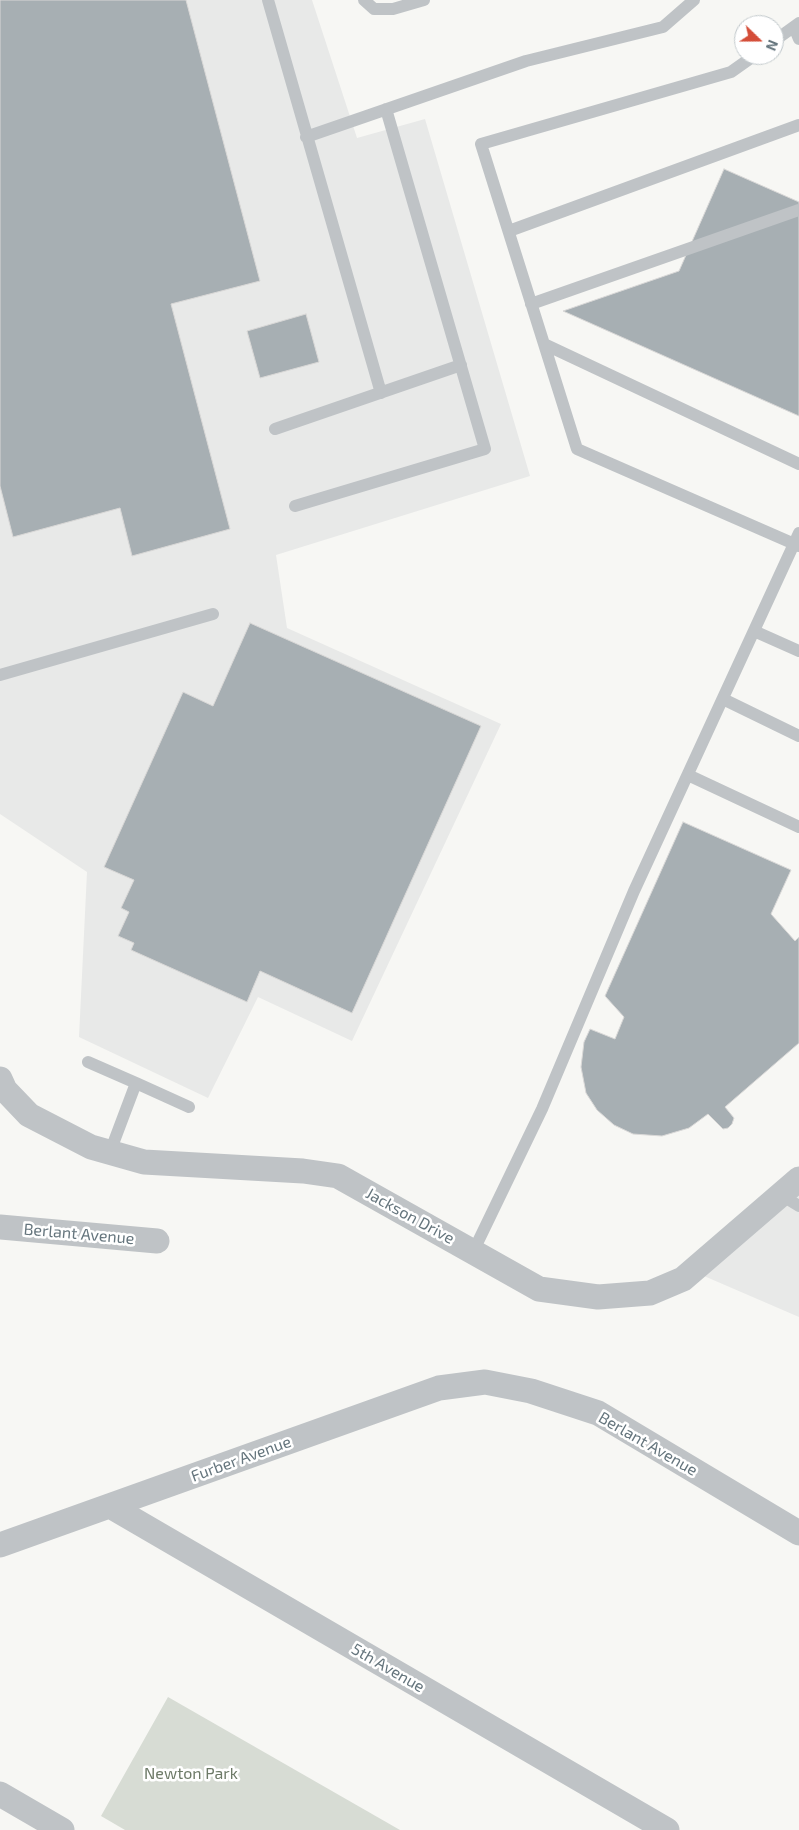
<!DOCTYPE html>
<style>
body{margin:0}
#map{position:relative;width:799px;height:1830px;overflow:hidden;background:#f7f7f4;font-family:"Exo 2",sans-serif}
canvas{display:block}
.north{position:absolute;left:734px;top:15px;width:50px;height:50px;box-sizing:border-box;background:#fff;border:1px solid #c1c8cb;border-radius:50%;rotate:112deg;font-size:14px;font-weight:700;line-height:20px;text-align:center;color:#65757d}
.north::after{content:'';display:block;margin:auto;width:18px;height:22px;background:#d44d38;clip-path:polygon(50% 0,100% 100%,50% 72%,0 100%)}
</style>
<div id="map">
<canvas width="799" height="1830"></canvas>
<div class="north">N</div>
</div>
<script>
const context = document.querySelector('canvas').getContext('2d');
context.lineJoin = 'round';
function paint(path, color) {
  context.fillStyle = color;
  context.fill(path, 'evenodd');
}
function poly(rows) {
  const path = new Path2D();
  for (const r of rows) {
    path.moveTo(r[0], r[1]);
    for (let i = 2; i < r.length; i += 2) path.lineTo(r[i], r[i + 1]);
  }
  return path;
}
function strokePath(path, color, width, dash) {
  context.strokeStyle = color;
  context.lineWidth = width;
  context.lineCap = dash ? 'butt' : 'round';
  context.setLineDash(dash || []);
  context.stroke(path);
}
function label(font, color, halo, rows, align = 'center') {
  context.font = font + ' "Exo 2",sans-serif';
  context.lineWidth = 5;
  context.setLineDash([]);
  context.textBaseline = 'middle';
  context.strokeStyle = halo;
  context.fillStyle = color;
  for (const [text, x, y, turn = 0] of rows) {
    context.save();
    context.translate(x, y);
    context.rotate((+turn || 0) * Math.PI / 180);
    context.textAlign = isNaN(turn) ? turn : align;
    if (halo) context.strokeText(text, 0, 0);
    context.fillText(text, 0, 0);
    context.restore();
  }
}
paint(poly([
 [0,0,312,0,357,138,425,119,530,476,276,555,287,628,501,724,352,1041,258,997,208,1098,79,1037,87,872,0,814],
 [799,1192,799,1317,704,1276]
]), '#e8e9e8');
paint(poly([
 [168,1697,400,1830,125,1830,101,1816]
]), '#d7dcd4');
const building = poly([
 [0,0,186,0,260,281,171,304,230,529,132,556,120,508,13,537,0,486,0,0],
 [724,169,799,202,799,416,563,311,679,271,724,169],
 [306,314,319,362,260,378,247,331,306,314],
 [250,623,481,726,352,1013,260,971,247,1002,131,950,134,943,118,936,129,912,121,908,134,880,104,867,183,692,213,706,250,623],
 [683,822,791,870,771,914,795,941,799,937,799,1043,725,1107,734,1118,732,1124,728,1128,723,1129,708,1114,689,1128,662,1136,633,1134,614,1125,597,1110,586,1093,581,1067,584,1042,590,1029,615,1039,624,1017,605,996,683,822]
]);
paint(building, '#a7afb3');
strokePath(building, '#d9d8d7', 1);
strokePath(poly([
 [268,0,381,393],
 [364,0,374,9,393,9,424,0],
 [794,27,799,39],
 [774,41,799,23],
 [306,137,526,61,663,27,694,0],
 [509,231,799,125],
 [531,304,799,210],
 [544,344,481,144,731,72,755,55],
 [275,429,461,365],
 [799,464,544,344,577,449,799,546],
 [295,506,485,449,386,109],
 [754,631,799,651],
 [0,675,213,614],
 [723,699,799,736],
 [688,775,799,827],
 [88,1062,136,1083],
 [110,1152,136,1083,189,1107],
 [781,1195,799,1206],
 [473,1252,542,1109,634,891,799,533]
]), '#bfc3c6', 12);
strokePath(poly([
 [0,1079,5,1090,29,1115,91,1147,144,1162,303,1171,338,1176,539,1289,598,1297,650,1293,683,1279,799,1179],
 [0,1227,157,1241],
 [110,1506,667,1830],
 [0,1545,439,1388,485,1382,531,1391,598,1413,799,1533],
 [0,1794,62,1830]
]), '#bfc3c6', 25);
label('16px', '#65757d', '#fff', [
 ["Jackson Drive",410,1216,29],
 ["Berlant Avenue",79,1234,5],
 ["Berlant Avenue",648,1444,30],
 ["Furber Avenue",241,1459,-20],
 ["5th Avenue",388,1668,30]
]);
label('16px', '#6d7a67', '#fff', [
 ["Newton Park",191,1774]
]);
</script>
